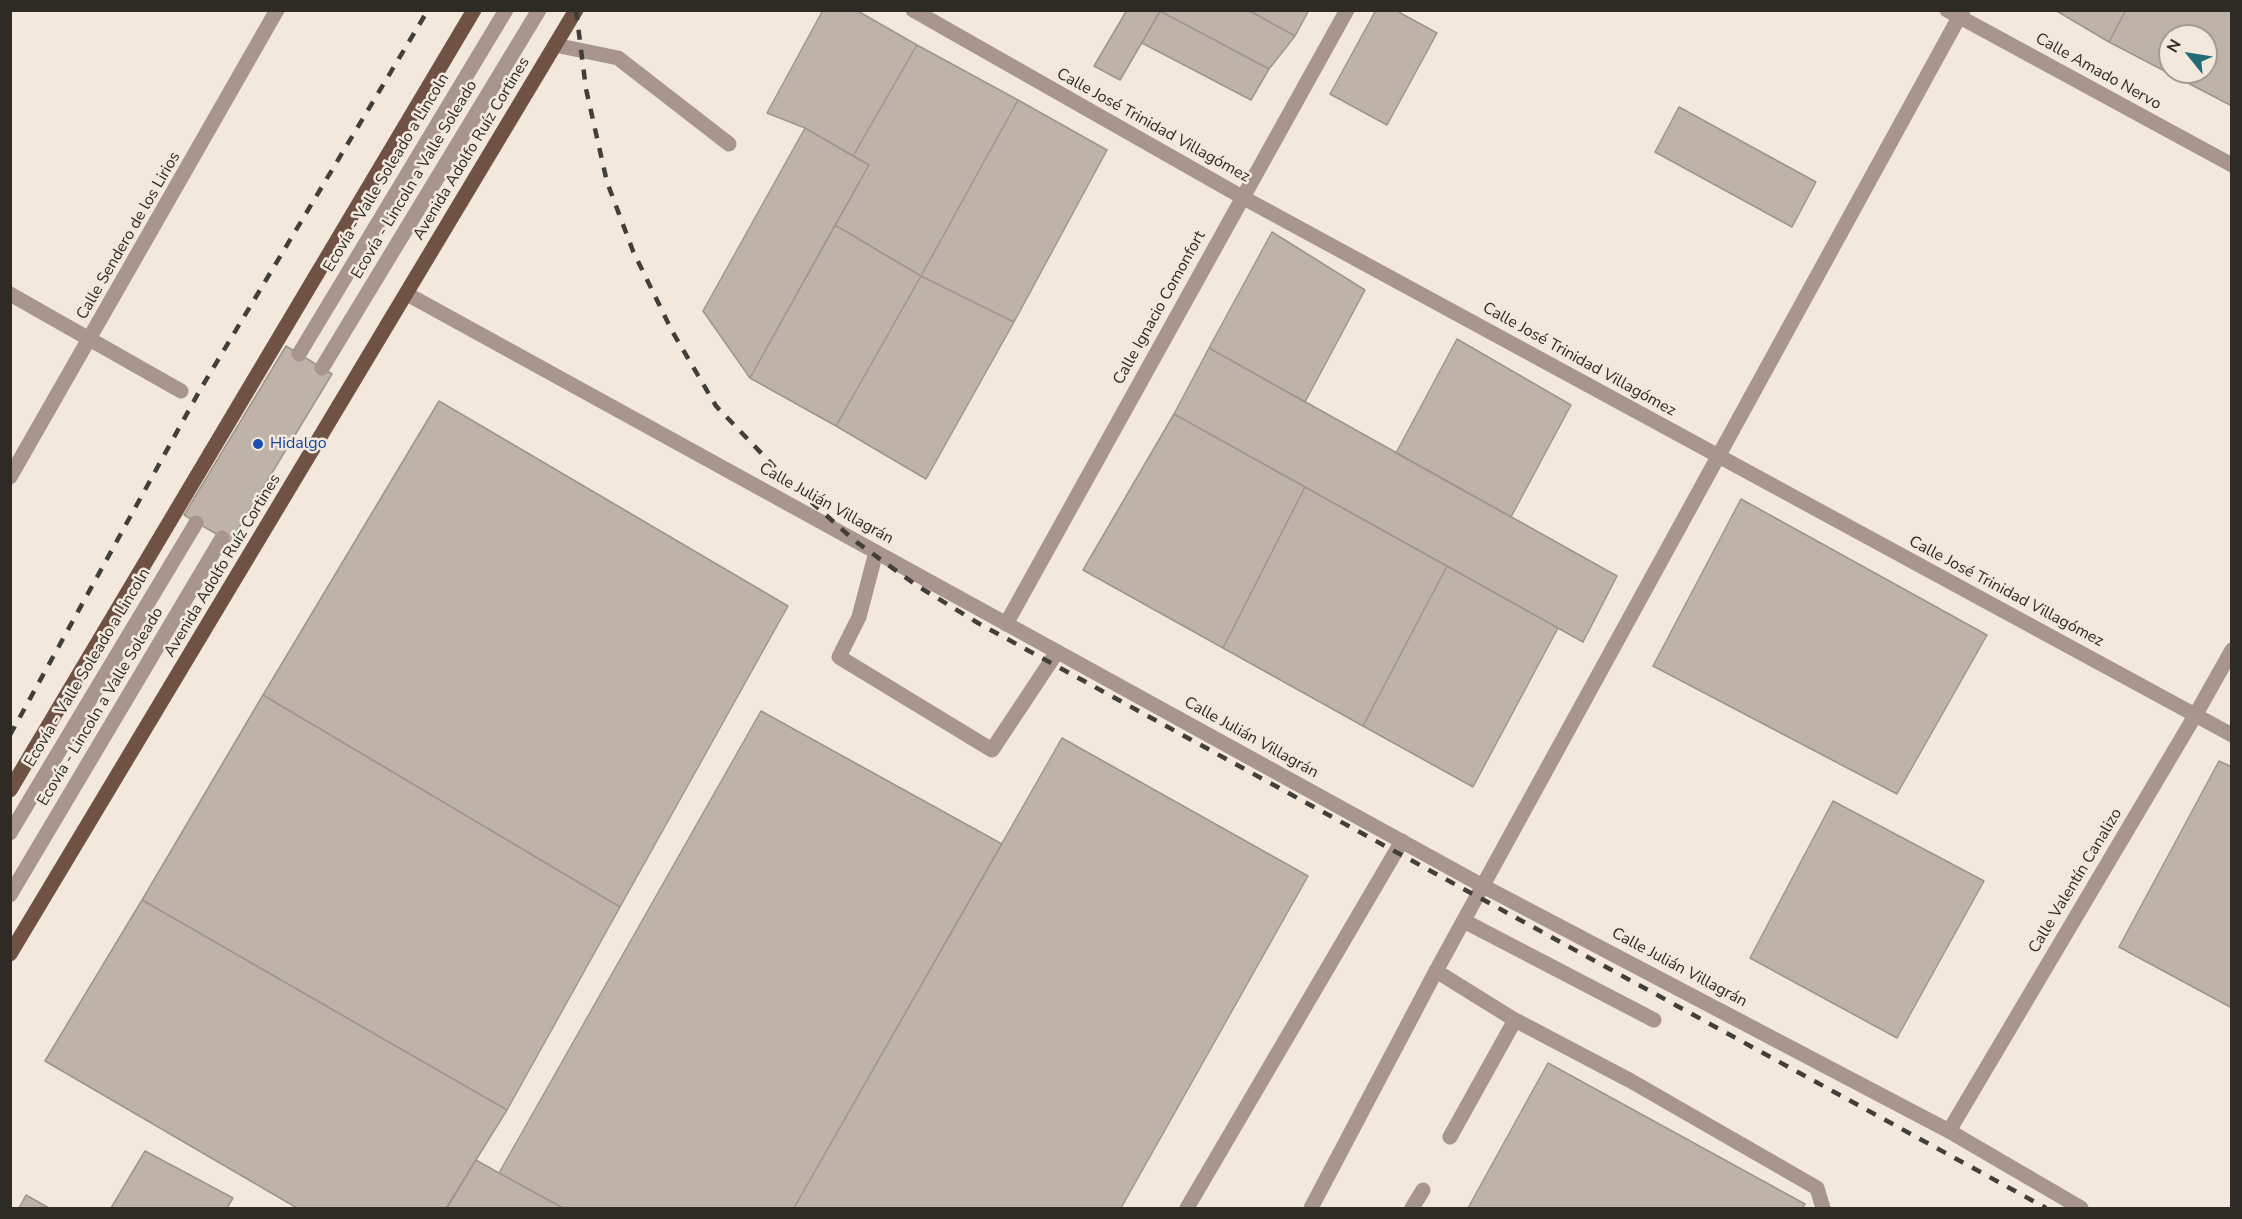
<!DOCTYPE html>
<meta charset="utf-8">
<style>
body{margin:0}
#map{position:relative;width:2242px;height:1219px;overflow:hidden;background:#f2e8dc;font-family:"Nunito Sans",sans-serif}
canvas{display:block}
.frame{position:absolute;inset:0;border:12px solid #2e2b26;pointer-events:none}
.north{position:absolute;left:2158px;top:24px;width:60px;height:60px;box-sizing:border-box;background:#f2e8dc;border:2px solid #a49c93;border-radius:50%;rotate:300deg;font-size:16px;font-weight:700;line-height:24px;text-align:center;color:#2e2b26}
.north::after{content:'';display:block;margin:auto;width:21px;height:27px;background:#236c78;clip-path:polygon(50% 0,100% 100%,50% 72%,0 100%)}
</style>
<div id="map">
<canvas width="2242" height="1219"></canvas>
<div class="frame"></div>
<div class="north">N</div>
</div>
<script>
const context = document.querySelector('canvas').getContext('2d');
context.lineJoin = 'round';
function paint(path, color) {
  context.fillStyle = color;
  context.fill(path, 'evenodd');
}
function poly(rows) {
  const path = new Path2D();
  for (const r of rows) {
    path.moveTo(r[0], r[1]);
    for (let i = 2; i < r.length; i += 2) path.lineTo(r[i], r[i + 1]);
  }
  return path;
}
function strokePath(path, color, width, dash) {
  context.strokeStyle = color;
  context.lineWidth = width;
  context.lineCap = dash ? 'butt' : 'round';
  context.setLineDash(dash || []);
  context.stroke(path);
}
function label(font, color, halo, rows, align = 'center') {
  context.font = font + ' "Nunito Sans",sans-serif';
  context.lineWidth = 5;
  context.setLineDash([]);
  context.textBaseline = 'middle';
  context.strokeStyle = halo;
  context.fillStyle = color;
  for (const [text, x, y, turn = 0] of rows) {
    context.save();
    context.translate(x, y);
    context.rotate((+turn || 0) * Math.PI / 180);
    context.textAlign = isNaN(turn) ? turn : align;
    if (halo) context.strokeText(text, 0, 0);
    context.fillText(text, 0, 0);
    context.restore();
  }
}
const building = poly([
 [823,10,856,10,917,45,853,156,805,128,767,113,823,10],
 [1127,10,1161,10,1120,80,1094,66,1127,10],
 [1248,10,1309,10,1295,36,1248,10],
 [1248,10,1295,36,1269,69,1160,11,1248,10],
 [1376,10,1395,10,1437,33,1387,125,1330,94,1376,10],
 [2055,10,2126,10,2109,42,2055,10],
 [2126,10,2232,10,2232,106,2109,42,2126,10],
 [2170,36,2206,36,2206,72,2170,72,2170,36],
 [1160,11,1269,69,1251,100,1142,43,1160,11],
 [917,45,1018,100,921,276,835,225,869,165,853,156,917,45],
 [1018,100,1107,150,1014,322,921,276,1018,100],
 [1679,107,1816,182,1792,227,1655,152,1679,107],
 [805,128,869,165,750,378,703,311,805,128],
 [835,225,921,276,836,426,750,378,835,225],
 [1272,232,1365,290,1305,402,1209,348,1272,232],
 [921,276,1014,322,926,479,836,426,921,276],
 [1457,339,1571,405,1511,517,1396,453,1457,339],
 [286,346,332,374,230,542,184,515,286,346],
 [1209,348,1617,576,1583,642,1174,414,1209,348],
 [439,401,788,606,620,907,263,695,439,401],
 [1174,414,1305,487,1223,648,1083,570,1174,414],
 [1305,487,1447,566,1363,726,1223,648,1305,487],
 [1741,499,1987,635,1897,794,1653,666,1741,499],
 [1447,566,1558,628,1473,787,1363,726,1447,566],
 [263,695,620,907,507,1110,142,900,263,695],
 [761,711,1002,844,794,1208,563,1208,499,1173,761,711],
 [1062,738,1308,876,1121,1208,794,1208,1062,738],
 [2219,761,2232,767,2232,1008,2119,947,2219,761],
 [1833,801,1984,881,1897,1038,1750,958,1833,801],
 [142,900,507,1110,446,1208,297,1208,45,1061,142,900],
 [1548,1063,1805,1204,1802,1208,1468,1208,1548,1063],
 [145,1151,233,1198,227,1208,111,1208,145,1151],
 [476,1160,499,1173,563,1208,447,1208,476,1160],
 [26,1195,49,1208,19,1208,26,1195]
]);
paint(building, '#bfb2a9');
strokePath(building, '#a0948b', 1.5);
strokePath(poly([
 [555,45,618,58,729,144],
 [299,354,506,10],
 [322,368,539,10],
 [876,552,859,617,839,657,992,750,1057,652],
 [10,833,196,523],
 [10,895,222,538],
 [1464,921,1654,1020],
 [1436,971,1515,1020,1631,1081,1817,1188,1823,1208],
 [1450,1137,1515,1020],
 [1187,1208,1402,841],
 [1412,1208,1423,1190]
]), '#a8968e', 15);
strokePath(poly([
 [913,10,1242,197,2232,735],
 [10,294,181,391],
 [10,477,277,10],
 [1006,624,1347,10],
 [1949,1131,2196,714,2232,650],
 [1311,1208,1436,971,1963,10]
]), '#a8968e', 15);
strokePath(poly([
 [1947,10,2232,165],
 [407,294,1483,886,1949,1131,2081,1208]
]), '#a8968e', 15);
strokePath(poly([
 [10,790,474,10],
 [10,954,576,10]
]), '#6f5244', 15);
strokePath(poly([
 [576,10,586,89,607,182,633,251,672,331,716,406,789,482,855,541,916,585,978,623,2046,1208],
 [10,735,200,390,428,10]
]), '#423f39', 4.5, [10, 10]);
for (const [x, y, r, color] of [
 [258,444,6,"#1a4fb4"]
]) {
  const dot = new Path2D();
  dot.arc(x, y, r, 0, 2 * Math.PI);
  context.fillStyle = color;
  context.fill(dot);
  strokePath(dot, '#f2e8dc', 2);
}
label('16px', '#2e2b26', '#f2e8dc', [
 ["Calle Amado Nervo",2098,72,29],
 ["Calle José Trinidad Villagómez",1153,126,29],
 ["Avenida Adolfo Ruíz Cortines",472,149,-59],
 ["Ecovía - Valle Soleado a Lincoln",387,173,-59],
 ["Ecovía - Lincoln a Valle Soleado",415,180,-59],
 ["Calle Sendero de los Lirios",129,236,-60],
 ["Calle Ignacio Comonfort",1160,308,-61],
 ["Calle José Trinidad Villagómez",1579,360,29],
 ["Calle Julián Villagrán",826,504,29],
 ["Avenida Adolfo Ruíz Cortines",223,566,-59],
 ["Calle José Trinidad Villagómez",2006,592,28],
 ["Ecovía - Valle Soleado a Lincoln",88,668,-59],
 ["Ecovía - Lincoln a Valle Soleado",101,707,-59],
 ["Calle Julián Villagrán",1251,738,29],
 ["Calle Valentín Canalizo",2076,881,-59],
 ["Calle Julián Villagrán",1679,968,28]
]);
label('16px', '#164399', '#f2e8dc', [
 ["Hidalgo",270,444]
], 'left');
</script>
